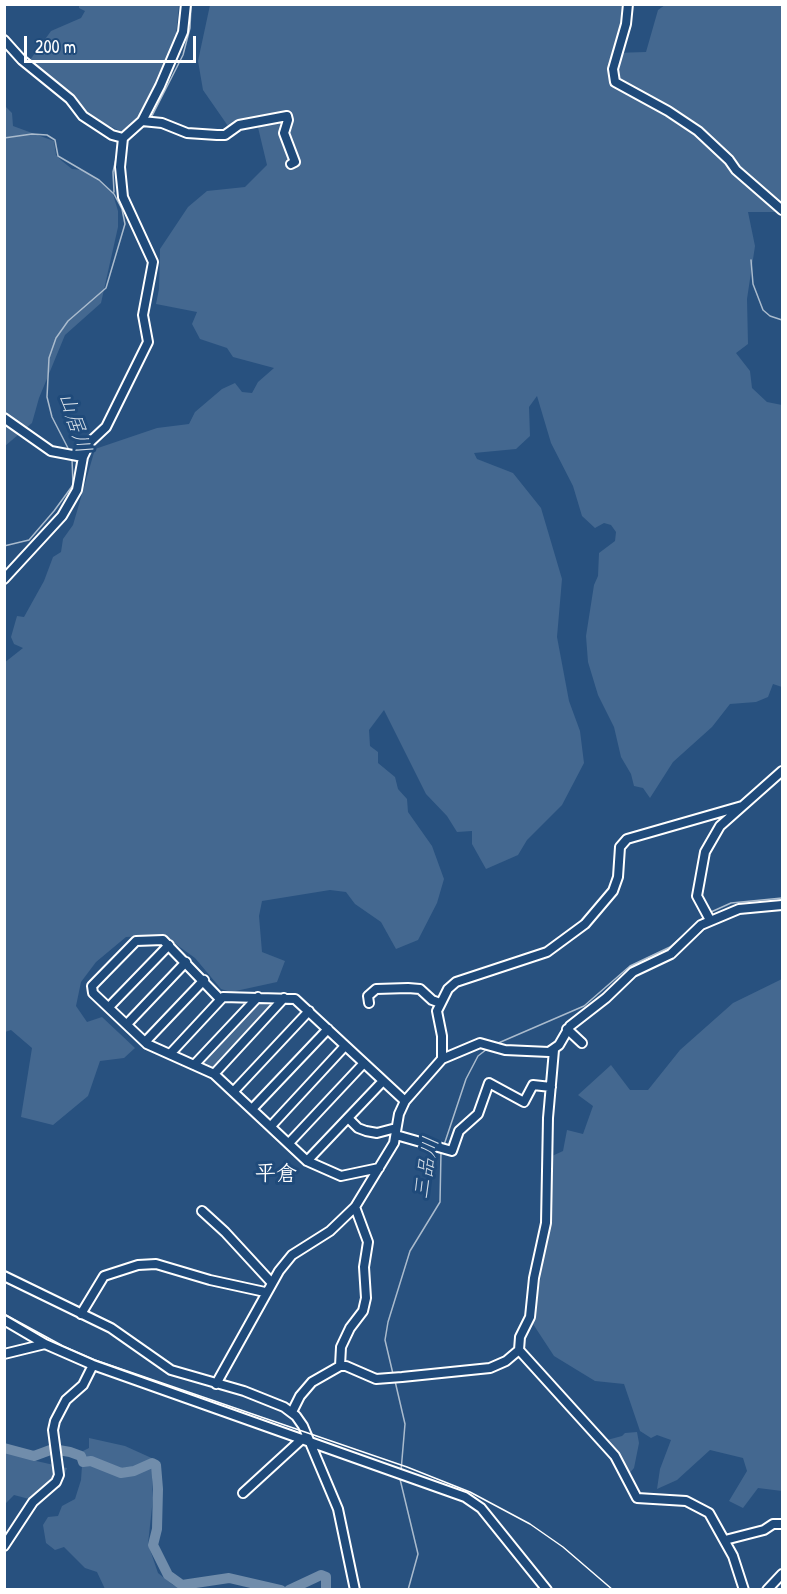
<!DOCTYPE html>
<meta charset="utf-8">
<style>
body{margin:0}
#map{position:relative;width:787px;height:1594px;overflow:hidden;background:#28517f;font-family:"Patrick Hand",sans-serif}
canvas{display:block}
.frame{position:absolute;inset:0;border:6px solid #fff;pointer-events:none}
.scale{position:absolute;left:24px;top:36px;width:172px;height:27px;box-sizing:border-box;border:3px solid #fff;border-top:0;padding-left:8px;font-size:18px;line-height:21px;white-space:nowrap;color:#fff;-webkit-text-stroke:4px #1f4a7a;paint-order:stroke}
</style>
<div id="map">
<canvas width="787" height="1594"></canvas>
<div class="frame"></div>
<div class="scale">200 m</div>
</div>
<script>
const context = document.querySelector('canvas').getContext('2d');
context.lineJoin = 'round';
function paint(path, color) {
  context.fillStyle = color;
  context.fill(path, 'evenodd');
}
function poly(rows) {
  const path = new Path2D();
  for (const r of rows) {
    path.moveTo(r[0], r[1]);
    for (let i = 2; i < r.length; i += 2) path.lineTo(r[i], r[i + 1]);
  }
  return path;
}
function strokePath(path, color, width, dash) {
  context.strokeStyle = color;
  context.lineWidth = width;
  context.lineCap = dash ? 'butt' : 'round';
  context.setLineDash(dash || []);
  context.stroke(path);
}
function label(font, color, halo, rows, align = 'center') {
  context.font = font + ' "Patrick Hand","Klee One",sans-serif';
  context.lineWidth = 6;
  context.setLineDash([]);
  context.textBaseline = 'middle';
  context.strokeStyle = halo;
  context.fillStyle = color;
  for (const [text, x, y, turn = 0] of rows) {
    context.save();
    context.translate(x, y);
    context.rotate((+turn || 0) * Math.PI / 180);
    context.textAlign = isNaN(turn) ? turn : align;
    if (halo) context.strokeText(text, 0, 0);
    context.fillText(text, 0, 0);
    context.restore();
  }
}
paint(poly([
 [79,5,179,5,175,46,158,75,142,115,122,132,87,115,66,90,30,60,51,31,81,18,85,11,79,8],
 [210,5,625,5,614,53,646,52,658,10,665,5,782,5,782,212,748,212,755,246,747,299,748,344,736,353,750,371,752,388,767,402,782,405,782,687,773,684,768,697,756,702,730,704,712,727,673,762,650,798,643,788,634,786,631,774,621,757,614,727,598,695,588,662,586,636,594,585,598,576,599,553,615,541,616,532,611,525,604,523,595,528,582,516,573,486,551,443,537,396,529,407,530,436,516,449,474,453,477,459,513,473,541,508,562,579,557,637,569,701,580,731,584,763,562,805,527,840,518,855,486,869,472,844,472,831,457,832,447,816,426,794,384,710,369,730,370,746,378,752,378,763,395,777,398,789,407,799,408,812,432,846,444,879,437,903,418,940,396,949,381,922,355,904,346,892,330,890,262,901,259,916,262,952,285,961,277,982,231,992,221,989,195,958,163,935,126,937,96,962,81,982,76,1006,87,1022,102,1017,135,1048,124,1058,100,1061,88,1096,53,1125,21,1117,32,1048,11,1030,5,1032,4,663,23,648,14,644,11,637,17,616,24,617,44,581,53,557,61,552,63,539,73,525,95,449,157,428,189,424,195,412,222,389,235,383,242,392,252,393,258,382,274,368,233,357,227,348,200,339,192,324,197,312,156,304,159,289,160,249,188,207,207,191,245,187,267,165,256,119,228,126,203,90,198,61],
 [5,106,12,113,13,126,54,141,56,155,62,161,72,169,83,170,100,182,113,194,118,211,118,227,101,303,65,335,39,398,32,423,5,446],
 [782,979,782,1491,758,1488,743,1508,729,1501,747,1471,743,1458,710,1450,677,1480,657,1489,660,1469,671,1440,657,1435,651,1438,640,1431,624,1384,595,1381,554,1356,533,1324,549,1225,552,1156,563,1151,567,1130,583,1134,593,1106,578,1095,611,1065,630,1090,648,1090,680,1050,733,1003],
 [258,1000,276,1000,278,1003,214,1070,200,1064],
 [637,1432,639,1443,634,1468,629,1474,607,1440,622,1436,625,1433],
 [89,1438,125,1446,156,1460,152,1480,153,1498,148,1544,158,1573,173,1585,184,1589,105,1589,97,1572,85,1568,64,1547,55,1550,46,1543,43,1525,48,1517,58,1516,62,1506,75,1499,81,1480,83,1451,89,1448],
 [5,1444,32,1460,67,1468,60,1488,54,1487,51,1493,35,1494,29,1499,14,1495,5,1504]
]), '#446890');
strokePath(poly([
 [151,118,183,55,190,28,191,4],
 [4,138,32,134,47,135,55,140,58,156,99,180,114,194,122,209,125,224,106,288,68,321,56,338,49,358,47,397,52,417,70,452],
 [125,143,146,124],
 [114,192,113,172,118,150],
 [751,260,753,284,763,310,770,316,782,320],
 [4,546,29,540,54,511,73,485,72,459],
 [711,912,731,903,782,898],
 [496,1044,584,1006,630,966,670,947,704,917],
 [444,1145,466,1079,478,1056,487,1049],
 [393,1374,385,1340,388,1322,410,1251,440,1202,441,1152],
 [395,1381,405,1424,401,1471],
 [400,1479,418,1554,408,1590]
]), '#aabbcd', 1.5);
strokePath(poly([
 [4,1448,34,1456,53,1449,70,1452,81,1456,83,1462,91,1461,121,1473,134,1471,152,1463,156,1465,158,1489,157,1529,153,1545,168,1575,182,1585,229,1578,281,1590],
 [289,1590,321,1575,326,1577,326,1590]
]), '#718dab', 10);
const minor = poly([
 [628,4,626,24,613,69,615,82,668,111,698,131,729,160,736,170,782,210],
 [4,40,22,60,70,99,83,116,112,135,123,138],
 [142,121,162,123,187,133,217,135,225,135,239,125,287,116,288,120,284,133,295,162,291,164],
 [4,418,51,451,83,457],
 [4,579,62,516,77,490,83,457,90,442,106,427,148,342,143,315,153,262,123,197,120,167,123,138,142,121,160,86,183,32,186,4],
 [710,920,697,896,705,852,720,826,782,771],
 [220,999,163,940,136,941,92,986,93,993,147,1044,214,1074,307,1161,341,1176,379,1168],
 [369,1003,368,996,376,989,408,988,420,989,432,1000,440,1003],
 [109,1007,169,945],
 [127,1024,186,962],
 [567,1029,582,1043],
 [145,1042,204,980],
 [554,1050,548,1118,546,1223,534,1278,530,1317,520,1337,519,1350,615,1456,637,1498,686,1501,709,1513,733,1556,744,1590],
 [170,1054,223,997,295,999,405,1101],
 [442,1059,442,1036,437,1011,448,989,456,982,547,952,585,924,613,891,618,877,620,847,627,839,742,806],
 [194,1065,258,997],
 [214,1074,284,998],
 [234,1091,309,1011],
 [252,1109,328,1029],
 [348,1118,358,1128,366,1131,377,1133,396,1128],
 [271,1126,345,1046],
 [396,1135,452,1151,459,1131,478,1114,489,1083,524,1102,533,1085,551,1087],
 [289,1143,364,1063],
 [307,1161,383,1081],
 [202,1211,225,1232,271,1282],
 [4,1276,111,1328,171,1370,244,1391,284,1407,296,1416,303,1426,338,1509,355,1590],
 [81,1314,104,1276,138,1265,156,1264,210,1280,265,1292],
 [4,1320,45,1344,93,1365,465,1497,481,1508,547,1590],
 [4,1354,45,1344],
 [340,1366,341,1347,350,1328,363,1311,366,1298,364,1267,368,1242,355,1207],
 [216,1384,279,1271,292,1255,330,1231,355,1207,394,1143,399,1114,405,1101,442,1059,480,1043,505,1050,549,1052,559,1045,570,1026,606,998,633,972,671,954,701,925,739,909,782,905],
 [292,1412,300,1396,312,1382,340,1366,346,1366,376,1379,402,1377,490,1368,506,1361,519,1350],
 [243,1493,302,1439],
 [725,1540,764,1530,773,1524,782,1524],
 [4,1546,33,1502,56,1482,59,1475,53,1430,55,1421,66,1400,83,1385,93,1365],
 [767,1590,782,1574]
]);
strokePath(minor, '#fff', 12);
strokePath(minor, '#1f4a7a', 8);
strokePath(poly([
 [4,1314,63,1346,95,1360,407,1467,470,1492,530,1524,563,1547,613,1590]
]), '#fff', 1.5);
label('italic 21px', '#d4dde6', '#1f4a7a', [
 ["山居川",74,423,72],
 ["三品川",427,1168,-80]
]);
label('bold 21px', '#fff', '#1f4a7a', [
 ["平倉",276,1174]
]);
</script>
